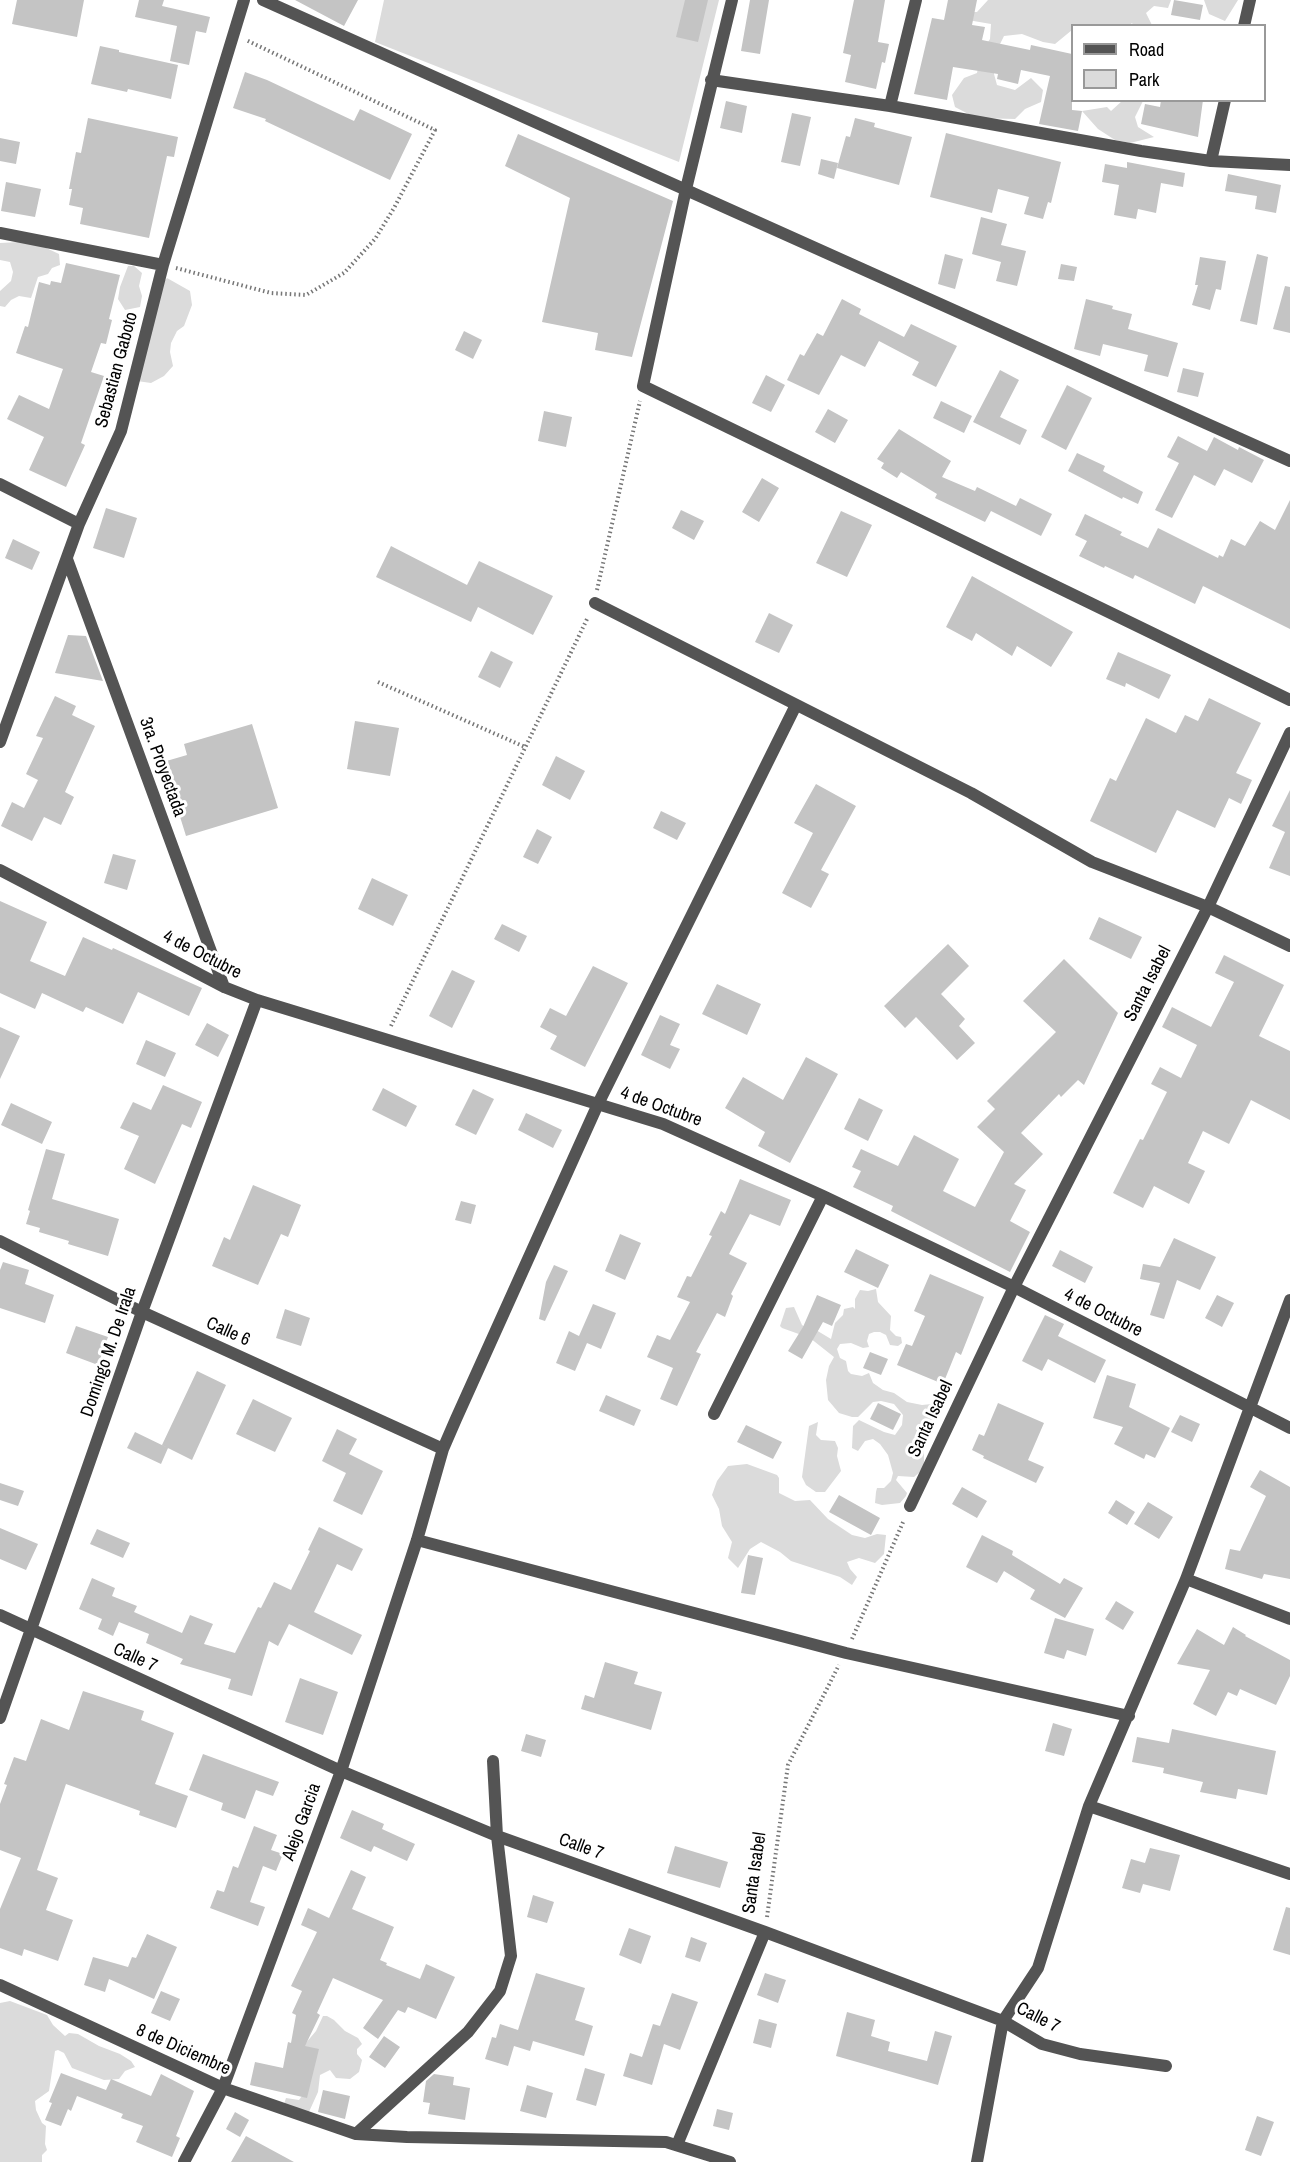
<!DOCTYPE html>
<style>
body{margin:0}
#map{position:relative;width:1290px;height:2162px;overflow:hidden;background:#fff;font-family:"Archivo Narrow",sans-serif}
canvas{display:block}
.legend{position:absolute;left:1071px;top:24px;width:195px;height:78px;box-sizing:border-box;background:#fff;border:2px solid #999;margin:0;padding:8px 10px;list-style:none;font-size:18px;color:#000}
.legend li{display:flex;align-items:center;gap:12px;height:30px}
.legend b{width:30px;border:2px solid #999}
</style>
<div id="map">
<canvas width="1290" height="2162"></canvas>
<ul class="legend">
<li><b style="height:8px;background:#545454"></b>Road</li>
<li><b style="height:16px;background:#dbdbdb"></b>Park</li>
</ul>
</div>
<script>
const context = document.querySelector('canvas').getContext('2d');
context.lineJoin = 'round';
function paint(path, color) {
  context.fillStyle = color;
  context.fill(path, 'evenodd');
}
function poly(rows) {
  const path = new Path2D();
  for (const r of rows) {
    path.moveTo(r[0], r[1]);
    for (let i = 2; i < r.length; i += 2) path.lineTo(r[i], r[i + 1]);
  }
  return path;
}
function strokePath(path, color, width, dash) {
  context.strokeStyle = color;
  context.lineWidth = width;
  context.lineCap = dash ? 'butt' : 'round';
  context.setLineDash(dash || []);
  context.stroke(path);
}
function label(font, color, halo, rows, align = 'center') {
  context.font = font + ' "Archivo Narrow",sans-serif';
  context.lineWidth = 6;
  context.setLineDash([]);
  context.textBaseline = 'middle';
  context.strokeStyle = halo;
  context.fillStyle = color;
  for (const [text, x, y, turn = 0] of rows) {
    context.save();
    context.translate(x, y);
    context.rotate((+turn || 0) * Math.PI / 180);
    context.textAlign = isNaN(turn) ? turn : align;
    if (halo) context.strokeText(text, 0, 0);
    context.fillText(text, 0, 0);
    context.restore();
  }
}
paint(poly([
 [384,0,719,0,679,162,375,42],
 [988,0,1171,0,1168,8,1154,6,1146,13,1152,25,1133,25,1132,23,1129,26,1072,26,1072,30,1055,44,1043,42,1022,34,1004,36,998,48,994,64,994,74,997,85,1015,90,1031,78,1043,90,1041,102,1025,109,1015,119,976,118,955,107,952,95,964,78,977,73,981,52,990,39,991,24,962,19,970,12,977,12],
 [1204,0,1238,0,1225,21,1209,14],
 [1122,101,1143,101,1135,117,1138,127,1154,137,1130,143,1115,140,1098,129,1082,111,1107,107,1111,111],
 [19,242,42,246,59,254,60,265,52,268,48,274,38,277,31,298,19,296,11,300,5,307,0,306,0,291,11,281,13,272,10,262,0,260,0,243],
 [128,266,134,266,142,273,139,286,142,296,140,307,125,310,118,299,120,287],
 [167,278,190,291,192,305,184,326,177,331,171,343,170,352,173,366,164,376,151,383,137,381,156,291],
 [876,1289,878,1302,891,1316,890,1330,896,1336,901,1337,902,1343,898,1346,890,1345,886,1335,880,1332,874,1332,869,1334,867,1341,869,1347,863,1348,851,1343,840,1344,837,1349,840,1358,846,1361,848,1371,851,1374,862,1376,869,1373,873,1383,883,1390,894,1393,907,1402,922,1405,932,1404,936,1405,939,1410,929,1423,919,1446,924,1451,924,1465,920,1472,914,1477,898,1476,896,1480,907,1493,906,1496,900,1503,882,1505,875,1503,876,1492,877,1488,884,1488,891,1481,893,1473,888,1455,880,1444,873,1439,865,1441,858,1451,852,1448,853,1426,859,1420,884,1432,895,1435,902,1425,903,1415,894,1404,881,1401,873,1402,858,1417,852,1417,839,1413,828,1400,826,1380,829,1366,834,1357,810,1338,782,1328,780,1326,786,1308,794,1307,802,1325,808,1329,816,1330,831,1339,835,1323,843,1315,844,1309,853,1307,855,1309,855,1299,860,1290,868,1291],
 [818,1422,816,1435,821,1440,835,1441,838,1448,837,1456,841,1471,825,1492,816,1492,806,1485,802,1477,809,1426],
 [747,1464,777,1475,779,1478,779,1493,795,1501,810,1500,828,1519,852,1535,865,1538,877,1534,886,1535,884,1554,875,1563,859,1558,847,1562,850,1569,857,1577,852,1585,840,1577,791,1561,780,1552,761,1542,750,1549,738,1568,728,1558,732,1542,722,1526,719,1509,712,1495,717,1481,728,1466],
 [10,2001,47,2015,53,2025,65,2036,69,2033,78,2034,99,2046,120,2054,131,2061,135,2067,125,2071,119,2079,104,2080,72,2068,64,2053,58,2050,55,2051,49,2091,35,2101,36,2110,42,2123,46,2126,45,2144,47,2150,42,2155,42,2162,0,2162,0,2003],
 [323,2016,327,2016,334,2020,345,2031,358,2038,362,2044,357,2049,357,2054,362,2060,359,2072,350,2079,336,2078,330,2070,320,2075,318,2092,308,2114,284,2104,286,2098,299,2100,305,2092,305,2044,316,2031]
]), '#dbdbdb');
paint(poly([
 [17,0,84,0,77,37,12,24],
 [139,0,164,0,162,6,210,17,206,33,196,31,189,65,170,61,177,26,135,17],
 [295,0,358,0,344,26],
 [685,0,708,0,698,42,676,37],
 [750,0,769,0,760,54,741,51],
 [854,0,885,0,878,42,889,44,885,63,882,62,876,89,845,82,851,55,843,53],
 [948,0,977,0,972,25,985,27,982,40,1030,50,1031,45,1072,54,1072,110,1082,111,1078,131,1039,124,1050,76,1021,70,1018,84,997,79,998,74,953,67,947,100,914,94,932,18,944,20],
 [1174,0,1203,5,1200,20,1171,15],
 [100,46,119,50,119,52,178,65,171,99,128,89,127,92,91,84],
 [245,72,267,80,354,121,360,109,412,134,390,180,265,121,266,119,233,108],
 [1161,100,1203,100,1198,137,1141,124,1145,104,1160,107],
 [726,101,747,106,742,133,720,128],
 [792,113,811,117,800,166,781,162],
 [88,118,178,137,174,157,167,156,149,238,80,224,83,208,69,205,72,189,69,189,76,152,81,153],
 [855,118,875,123,874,127,912,137,899,185,837,168,846,136,850,137],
 [946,133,1061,162,1051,203,1048,202,1043,219,1024,214,1029,197,998,189,992,213,930,197],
 [518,134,673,201,632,357,595,350,598,333,542,322,570,198,505,166],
 [0,138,20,142,16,164,0,161],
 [821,159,838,163,834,179,818,174],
 [1127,162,1185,173,1183,187,1161,183,1156,213,1138,209,1136,219,1114,215,1119,185,1102,182,1105,164,1127,168],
 [1228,174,1281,185,1276,213,1255,209,1257,196,1225,191],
 [6,182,41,189,35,217,1,211],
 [981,217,1007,224,1001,245,1026,251,1017,286,996,281,1001,262,972,254],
 [945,254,963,259,955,289,938,284],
 [1257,254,1268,257,1257,325,1240,321],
 [1200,257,1226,261,1221,290,1216,289,1210,310,1192,305,1198,285,1195,285],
 [66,263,120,275,109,319,112,320,106,344,101,343,91,372,104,376,81,443,85,445,66,487,29,470,44,437,7,419,19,395,49,409,63,369,16,353,25,326,28,327,39,282,50,285,51,281,61,283],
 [1061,264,1077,267,1074,281,1058,279],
 [1285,286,1290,287,1290,333,1273,329],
 [842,299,861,309,859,314,904,337,911,324,957,346,936,387,912,375,919,362,879,341,865,367,841,355,819,395,787,380,800,354,804,356,817,333,823,336],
 [1086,299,1113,306,1112,309,1132,314,1128,329,1178,343,1168,377,1144,371,1148,355,1103,344,1100,356,1074,349],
 [464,331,482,340,473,359,455,350],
 [1183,368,1204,373,1198,397,1177,392],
 [1000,370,1019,380,1000,417,1027,430,1020,445,973,422],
 [766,375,785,385,771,412,752,403],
 [1067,385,1092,398,1066,450,1041,437],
 [941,401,972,416,964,433,933,418],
 [828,409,848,420,835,443,815,432],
 [544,411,572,417,566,447,538,441],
 [899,429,951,461,942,477,975,491,977,487,1016,506,1020,498,1052,514,1041,536,991,511,985,522,935,498,937,494,901,472,897,478,881,468,884,463,877,459],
 [1178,436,1207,451,1214,437,1238,450,1239,447,1264,460,1252,483,1224,469,1215,486,1194,475,1172,518,1155,510,1179,463,1167,457],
 [1077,453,1105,466,1103,471,1143,492,1138,504,1123,497,1122,499,1068,471],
 [762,478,779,488,759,522,742,512],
 [1290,500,1290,629,1203,586,1195,604,1135,575,1133,579,1105,566,1104,568,1079,556,1087,541,1075,535,1085,514,1122,532,1120,535,1148,548,1158,528,1218,558,1219,555,1223,557,1231,539,1245,546,1260,521,1275,530],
 [106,508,137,518,124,558,93,548],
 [681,510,704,521,694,540,672,528],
 [841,511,872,525,847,577,816,563],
 [13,539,40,552,32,570,5,558],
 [391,546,467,585,479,561,553,596,533,635,478,607,471,622,376,577],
 [972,576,1073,632,1051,667,1017,646,1012,656,976,633,972,641,946,627],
 [769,613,793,625,779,653,755,642],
 [68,635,86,636,103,681,55,673],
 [491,651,513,662,500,688,478,677],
 [1118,652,1171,675,1159,699,1126,683,1125,687,1106,679],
 [55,696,76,706,72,715,95,726,65,792,74,797,61,825,44,817,32,841,1,826,12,802,24,808,38,780,26,774,43,738,36,736],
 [1209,698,1261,723,1236,773,1252,780,1241,804,1229,798,1215,828,1177,810,1156,853,1090,821,1110,778,1116,781,1146,718,1176,733,1185,715,1198,721],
 [355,721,399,728,390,776,347,769],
 [252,724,278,808,186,836,163,762,187,755,184,744],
 [556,756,585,771,570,800,542,785],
 [816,784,856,806,821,870,829,874,811,908,782,893,813,833,794,823],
 [1290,790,1290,876,1269,868,1285,832,1272,826],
 [661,811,686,823,677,840,653,828],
 [537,829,552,837,538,864,523,857],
 [113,854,136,860,127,890,104,883],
 [372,878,408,895,393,926,358,909],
 [0,901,47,922,30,961,65,976,83,937,112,950,113,948,202,988,189,1016,138,992,123,1024,86,1007,83,1012,42,993,35,1009,0,993],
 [1099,917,1142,937,1131,959,1089,939],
 [502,924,527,936,519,952,494,939],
 [948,944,969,966,941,994,965,1019,959,1026,975,1043,957,1060,916,1017,905,1028,884,1006],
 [1224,955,1284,985,1259,1036,1290,1051,1290,1120,1251,1100,1229,1144,1203,1131,1188,1163,1205,1171,1189,1204,1154,1186,1143,1208,1113,1193,1140,1139,1143,1140,1167,1092,1151,1084,1160,1067,1181,1078,1197,1045,1162,1027,1172,1007,1211,1027,1234,982,1215,973],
 [1064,959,1118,1013,1084,1085,1078,1080,1061,1097,1059,1094,1021,1133,1043,1154,1014,1184,1026,1190,1010,1221,1030,1232,1010,1272,891,1211,893,1206,853,1187,861,1171,852,1167,861,1149,898,1166,914,1135,959,1159,943,1191,975,1207,1004,1152,977,1127,995,1109,987,1101,1056,1032,1023,1001],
 [593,966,628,983,585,1067,550,1049,557,1036,540,1027,550,1008,566,1016],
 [452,970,475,981,452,1028,429,1016],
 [717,984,761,1004,747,1035,702,1014],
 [660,1015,680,1024,670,1045,680,1049,670,1069,641,1055],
 [207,1023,229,1035,218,1057,195,1045],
 [0,1027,20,1036,0,1079],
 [146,1040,176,1053,165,1077,136,1064],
 [806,1057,838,1074,790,1163,758,1146,765,1132,725,1108,743,1077,783,1100],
 [163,1085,202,1102,191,1128,182,1124,155,1184,124,1169,139,1136,120,1128,133,1102,151,1110],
 [383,1088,417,1106,406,1127,372,1110],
 [473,1089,494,1099,476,1135,455,1125],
 [859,1098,883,1110,868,1141,844,1129],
 [11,1103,52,1122,42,1144,1,1125],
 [526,1113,562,1130,553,1148,518,1130],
 [46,1149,65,1154,52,1199,119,1219,108,1256,68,1244,69,1241,39,1232,40,1228,26,1224,30,1211,28,1210],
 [740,1179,791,1200,780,1226,750,1214,729,1254,747,1263,731,1294,733,1296,725,1317,717,1313,696,1352,701,1354,677,1406,660,1399,673,1368,647,1357,657,1335,670,1340,690,1302,677,1297,687,1276,691,1277,712,1236,709,1235,721,1211,725,1214],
 [253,1185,301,1205,288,1237,281,1234,258,1285,212,1266,224,1237,230,1240],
 [461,1201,476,1205,471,1224,455,1220],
 [620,1234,641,1243,625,1280,605,1271],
 [1174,1238,1216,1257,1200,1290,1177,1280,1164,1319,1150,1315,1160,1283,1140,1279,1143,1264,1160,1267],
 [856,1249,889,1265,878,1288,844,1272],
 [1060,1250,1093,1267,1085,1283,1052,1266],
 [3,1262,29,1270,25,1284,54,1295,45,1323,0,1308,0,1270],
 [554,1265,568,1271,545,1321,539,1319,546,1282],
 [930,1274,984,1297,961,1355,956,1352,943,1384,897,1365,906,1344,912,1346,925,1316,914,1311],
 [817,1295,841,1305,832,1326,823,1322,802,1359,788,1351,803,1327],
 [1217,1295,1234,1303,1222,1327,1205,1318],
 [593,1304,616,1313,601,1349,587,1343,575,1371,556,1363,569,1331,579,1336],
 [285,1309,310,1318,301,1346,276,1338],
 [1045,1315,1064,1324,1058,1336,1106,1360,1095,1383,1048,1359,1042,1371,1022,1361],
 [76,1326,108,1337,98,1365,66,1353],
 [870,1352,888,1359,881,1375,863,1368],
 [197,1371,226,1385,192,1460,162,1445],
 [1107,1375,1136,1384,1129,1407,1170,1428,1155,1458,1146,1454,1144,1459,1114,1444,1123,1427,1093,1418],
 [606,1395,641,1410,634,1426,599,1411],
 [253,1399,292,1418,275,1452,236,1434],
 [878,1403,901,1414,893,1430,870,1419],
 [998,1403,1044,1423,1028,1460,1044,1467,1036,1483,983,1458,984,1456,972,1450,979,1434,984,1436],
 [1180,1415,1200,1424,1192,1442,1171,1432],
 [746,1425,782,1442,773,1459,737,1442],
 [337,1429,357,1439,349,1454,383,1471,362,1515,333,1501,346,1473,322,1461],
 [135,1432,168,1448,161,1464,127,1448],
 [1260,1470,1290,1487,1290,1579,1264,1574,1262,1579,1225,1569,1230,1549,1240,1551,1266,1496,1250,1487],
 [0,1483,24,1491,18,1506,0,1500],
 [962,1487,987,1501,977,1518,952,1504],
 [839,1495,880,1518,871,1535,829,1512],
 [1116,1500,1135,1512,1127,1525,1108,1513],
 [1148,1502,1173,1517,1159,1539,1134,1524],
 [319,1527,363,1549,352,1571,337,1564,314,1612,362,1635,352,1655,289,1624,278,1646,269,1641,252,1696,228,1689,231,1679,180,1664,183,1659,146,1643,149,1634,119,1622,113,1636,98,1629,102,1619,79,1609,92,1578,115,1588,112,1596,137,1606,134,1612,182,1633,190,1615,213,1624,204,1644,235,1653,258,1607,261,1608,274,1582,291,1590,310,1551,308,1550],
 [0,1528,38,1544,26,1570,0,1559],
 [97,1529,130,1543,123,1558,90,1544],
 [982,1535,1013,1551,1012,1555,1060,1584,1064,1578,1083,1588,1065,1618,1030,1599,1035,1590,1004,1571,997,1583,966,1567],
 [748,1555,763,1558,755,1595,741,1593],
 [1116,1601,1134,1612,1123,1630,1105,1619],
 [1055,1618,1094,1629,1086,1656,1067,1650,1064,1659,1044,1653],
 [1233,1627,1246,1635,1245,1636,1290,1660,1290,1676,1276,1705,1240,1689,1237,1696,1228,1692,1216,1716,1193,1704,1210,1670,1177,1664,1197,1629,1224,1645],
 [605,1662,638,1672,634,1684,662,1692,651,1730,581,1709,585,1695,594,1698],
 [300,1678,338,1692,323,1735,285,1722],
 [83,1691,144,1711,141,1720,174,1733,155,1784,188,1796,176,1828,139,1815,140,1811,66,1784,37,1870,58,1878,46,1910,73,1920,58,1961,24,1949,22,1956,0,1948,0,1909,21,1858,0,1850,0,1804,7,1785,4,1784,14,1757,26,1761,41,1719,69,1730],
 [1053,1723,1072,1729,1064,1756,1045,1751],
 [1172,1729,1276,1751,1267,1795,1238,1789,1236,1799,1200,1792,1203,1782,1163,1773,1164,1768,1132,1762,1137,1737,1169,1743],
 [526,1734,546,1740,541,1757,521,1751],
 [203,1754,279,1782,273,1796,256,1790,245,1819,221,1810,223,1803,189,1790],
 [352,1810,384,1824,382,1829,415,1844,407,1861,374,1846,371,1852,340,1838],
 [254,1826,277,1835,271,1850,283,1854,276,1871,263,1866,250,1902,265,1907,258,1926,210,1908,217,1890,224,1892,233,1866,238,1868],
 [675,1846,728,1862,720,1888,667,1873],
 [1150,1848,1180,1855,1170,1891,1143,1884,1140,1893,1122,1888,1131,1859,1145,1863],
 [351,1870,366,1877,352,1909,394,1927,380,1960,387,1963,386,1965,420,1979,426,1964,455,1977,436,2019,408,2007,405,2013,398,2010,378,2039,363,2028,383,2000,333,1978,317,2013,320,2015,305,2046,319,2049,307,2098,250,2085,255,2062,283,2068,288,2042,291,2043,296,2015,292,2013,302,1991,291,1986,317,1932,301,1925,308,1908,329,1918],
 [533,1895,554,1902,547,1923,527,1917],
 [1286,1907,1290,1908,1290,1955,1273,1950],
 [629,1928,651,1936,641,1964,619,1955],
 [147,1934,177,1947,154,1999,109,1979,105,1992,84,1985,93,1957,128,1967,132,1957,136,1958],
 [691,1937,707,1943,700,1962,685,1957],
 [536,1973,585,1988,575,2020,593,2026,584,2056,533,2041,530,2051,514,2046,508,2066,485,2059,492,2037,496,2038,500,2024,518,2030],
 [765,1973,786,1980,778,2003,757,1995],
 [161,1991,180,1999,170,2021,151,2013],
 [672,1993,698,2002,680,2050,664,2044,652,2085,623,2076,630,2053,642,2057,653,2024,660,2026],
 [847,2012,875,2020,871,2036,890,2042,888,2051,927,2061,935,2031,952,2036,938,2085,836,2056],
 [759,2019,777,2024,771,2048,753,2043],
 [384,2036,400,2047,385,2068,369,2057],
 [585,2068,605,2074,596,2106,576,2100],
 [61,2073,106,2090,111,2079,151,2096,161,2074,194,2091,176,2136,180,2138,172,2157,136,2142,143,2126,121,2118,123,2114,77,2096,71,2111,68,2109,61,2126,45,2120,52,2103,49,2102],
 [434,2074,454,2077,453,2085,470,2088,465,2120,428,2114,430,2103,423,2102,426,2081],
 [527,2085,553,2093,546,2118,520,2111],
 [323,2090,350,2096,345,2119,318,2112],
 [717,2109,733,2113,729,2130,713,2126],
 [235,2112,249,2120,240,2137,226,2129],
 [1257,2116,1274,2122,1261,2156,1245,2150],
 [246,2136,294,2162,231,2162]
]), '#c4c4c4');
strokePath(poly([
 [176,268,271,293,306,295,344,273,375,239,394,208,435,130,246,40],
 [597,590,640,401],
 [378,682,525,747],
 [391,1026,588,617],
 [852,1639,904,1520],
 [767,1917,788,1765,839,1665]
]), '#767676', 4, [1.5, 3]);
strokePath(poly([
 [263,0,1290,461],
 [732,0,686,189,643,386,1290,700],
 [1244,26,1250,0],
 [711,80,890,106,1141,151,1211,161,1290,165],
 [890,106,916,0],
 [1211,161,1225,100],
 [0,233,163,265],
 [0,484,79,524],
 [67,559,224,987],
 [595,603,971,793,1092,862,1208,907,1290,946],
 [0,742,79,524,121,431,163,265,244,0],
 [0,870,224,987,257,1000,663,1124,823,1196,1014,1287,1290,1428],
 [0,1241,142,1312,443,1449],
 [714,1414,823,1196],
 [910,1506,1014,1287,1208,907,1290,733],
 [417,1540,846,1653,1129,1716],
 [1186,1579,1290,1619],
 [0,1615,341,1771,497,1836,765,1932,1003,2021,1042,2044,1080,2054,1166,2066],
 [0,1718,142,1312,257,1000],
 [1089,1806,1290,1874],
 [0,1985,223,2088,356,2134,407,2137,666,2142,730,2162],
 [356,2134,468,2032,500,1991,511,1956,497,1836,493,1761],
 [677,2145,765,1932],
 [184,2162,223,2088,341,1771,417,1540,443,1449,456,1419,598,1104,796,705],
 [977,2162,1003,2021,1038,1968,1089,1806,1186,1579,1290,1300]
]), '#545454', 12);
label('18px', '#000', '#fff', [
 ["Sebastian Gaboto",117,370,-75],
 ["3ra. Proyectada",162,767,70],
 ["4 de Octubre",202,955,27],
 ["Santa Isabel",1148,984,-63],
 ["4 de Octubre",661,1107,20],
 ["4 de Octubre",1103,1313,27],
 ["Calle 6",228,1332,24],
 ["Domingo M. De Irala",109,1352,-71],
 ["Santa Isabel",931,1419,-65],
 ["Calle 7",135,1658,24],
 ["Alejo Garcia",302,1822,-70],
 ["Calle 7",581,1847,20],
 ["Santa Isabel",755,1873,-82],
 ["Calle 7",1038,2018,27],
 ["8 de Diciembre",183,2050,24]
]);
</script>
